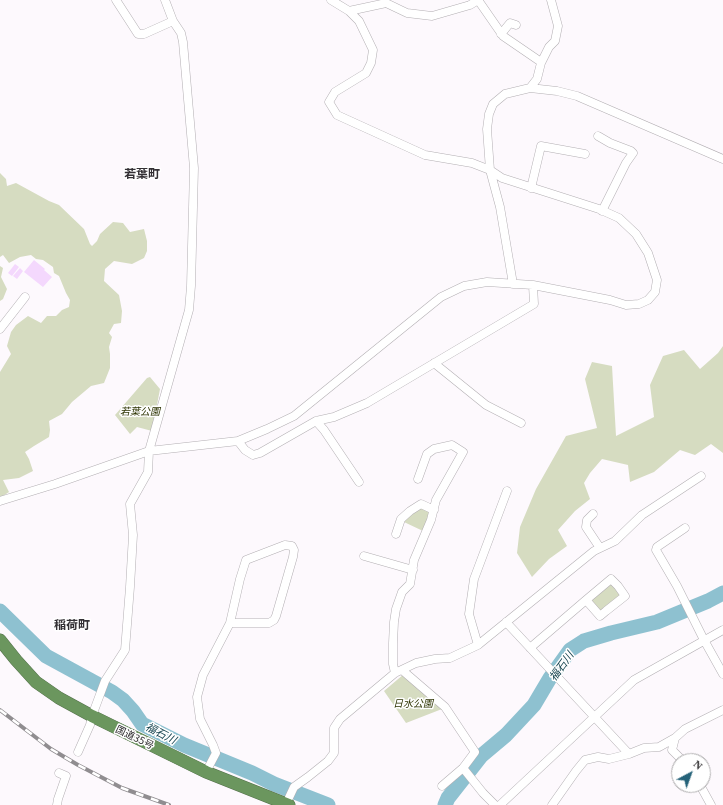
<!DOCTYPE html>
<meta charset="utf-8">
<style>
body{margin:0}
#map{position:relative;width:723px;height:805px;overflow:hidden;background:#fdf9fd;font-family:Georgia,serif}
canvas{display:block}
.north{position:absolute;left:671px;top:753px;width:40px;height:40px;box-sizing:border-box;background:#fff;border:1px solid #aaa9aa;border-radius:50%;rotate:41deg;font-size:11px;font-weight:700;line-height:16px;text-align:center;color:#2b292b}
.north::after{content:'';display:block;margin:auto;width:14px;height:18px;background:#256279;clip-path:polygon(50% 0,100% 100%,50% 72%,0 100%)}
</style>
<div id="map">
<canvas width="723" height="805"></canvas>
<div class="north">N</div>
</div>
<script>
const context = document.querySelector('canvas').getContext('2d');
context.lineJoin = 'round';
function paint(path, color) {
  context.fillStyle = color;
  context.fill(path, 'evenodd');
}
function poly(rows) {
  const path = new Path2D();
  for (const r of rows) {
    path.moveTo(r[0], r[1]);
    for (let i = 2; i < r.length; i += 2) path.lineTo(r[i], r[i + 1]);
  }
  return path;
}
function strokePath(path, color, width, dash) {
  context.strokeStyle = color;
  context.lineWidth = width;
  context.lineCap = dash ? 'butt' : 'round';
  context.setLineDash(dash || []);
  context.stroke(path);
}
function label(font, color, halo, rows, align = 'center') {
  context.font = font + ' Georgia,"Noto Sans JP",serif';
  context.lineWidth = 3;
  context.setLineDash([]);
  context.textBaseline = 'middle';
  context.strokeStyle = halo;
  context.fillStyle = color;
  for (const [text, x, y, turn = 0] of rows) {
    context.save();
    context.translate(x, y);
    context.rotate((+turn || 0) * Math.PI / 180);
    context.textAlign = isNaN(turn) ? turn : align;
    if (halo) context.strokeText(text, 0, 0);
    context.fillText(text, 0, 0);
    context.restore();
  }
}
paint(poly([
 [0,173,6,179,7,186,16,183,49,201,59,205,84,229,90,244,92,246,97,241,100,234,113,222,123,223,130,232,144,229,147,241,147,251,144,258,132,264,114,261,105,269,104,281,119,295,122,311,121,323,114,324,109,333,112,337,109,347,110,354,110,368,104,383,91,386,72,402,62,414,49,421,50,430,49,437,34,446,25,452,29,459,33,471,19,478,3,480,9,492,0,498,0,372,11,354,7,346,11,332,16,325,28,316,41,323,47,316,56,316,62,310,69,307,70,300,66,293,59,276,54,273,53,267,43,260,36,259,31,255,20,257,9,263,3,255,0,257],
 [0,266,3,268,1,277,7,289,3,299,0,301],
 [723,346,723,453,711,444,695,455,680,450,654,472,630,482,628,465,602,459,590,473,584,483,590,499,575,511,558,530,567,546,549,559,532,577,517,553,520,527,536,489,566,436,597,428,585,379,592,362,612,366,616,436,654,417,650,385,663,356,684,350,700,369,718,353],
 [150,377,160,389,152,431,137,427,130,434,115,415,147,378],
 [421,508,431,513,423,531,404,522,412,512],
 [611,582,620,593,620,598,603,612,599,611,593,604,592,600],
 [404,674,442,709,406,723,384,691]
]), '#d6dcc1');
strokePath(poly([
 [0,611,46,656,112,692,123,700,133,711,142,724,184,745,252,773,274,784,328,805],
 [445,805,448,798,481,756,506,735,534,705,550,678,570,650,584,641,611,633,657,622,708,601,723,593]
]), '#8ec1d0', 15);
paint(poly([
 [34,260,45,269,44,270,52,277,43,287,24,272],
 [15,264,19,267,12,276,8,273],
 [20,268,23,271,17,279,13,276]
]), '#f4d8fd');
const minor = poly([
 [116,0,138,34,144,34,173,21],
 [478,0,503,36,541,62],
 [349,11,386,3,407,13,432,16,470,5,478,0],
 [501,34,510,23,516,25],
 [530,88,537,79,541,63,549,47,555,41,558,26,551,0],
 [598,136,610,143,631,151,633,153,626,163,602,211],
 [531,188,541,146,585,154],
 [513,284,500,207,490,170,487,129,489,114,493,104,505,94,530,88,557,91,577,96,723,159],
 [0,329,25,297],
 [434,363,486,405,521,423],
 [316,421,324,430,359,482],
 [238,441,245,450,253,455,260,453,316,421,334,417,367,403,534,304,533,285],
 [0,501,55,484,149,451,238,441,267,429,294,416,441,297,464,286,487,282,533,285,610,300,626,305,639,304,648,300,655,292,657,280,648,253,636,234,619,218,599,209,502,178,490,170,472,163,425,155,337,115,329,102,335,92,366,73,371,63,373,50,359,21,349,11,331,0],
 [593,514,587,520,586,527,600,548],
 [685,528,657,547,656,550,677,586,704,640,723,674],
 [396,534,401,519,410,511,421,504,434,510],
 [285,545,292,546,294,550,293,557,276,616,274,620,269,623,230,623,240,579,246,560,285,545],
 [364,556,413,570],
 [506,622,629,754],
 [478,645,469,614,474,579,507,491],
 [530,648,586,600,611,579,618,586,625,596,606,611,600,616,586,600],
 [402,670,445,707,475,752,463,768,442,786],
 [395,673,393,664,393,643,394,622,396,609,402,592,410,584,414,560,431,520,436,500,463,452,452,445,434,449,427,454,418,479],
 [675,738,672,750,683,761],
 [78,752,90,725,92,716,105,681,125,650,130,587,133,535,130,504,148,472,149,451,189,310,191,286,194,168,183,42,181,33,173,21,165,0],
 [463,768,483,793,495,805],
 [206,772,216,753,213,745,200,719,197,697,203,675,230,623],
 [700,785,711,805],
 [286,804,294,787,308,777,328,761,334,753,334,728,340,719,395,673,416,663,435,659,450,658,478,645,594,551,615,541,642,515,701,476],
 [57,805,58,799,66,776,59,773],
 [500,805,634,680,723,630],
 [552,805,576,771,585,760,598,757,609,759,629,754,644,748,659,747,675,738,685,729,723,710]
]);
const highway = poly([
 [0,640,16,660,36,682,59,698,92,716,206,772,289,805]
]);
strokePath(minor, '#b3afb3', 9);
strokePath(highway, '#55704c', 13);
strokePath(minor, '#fff', 8);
strokePath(highway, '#6b965e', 12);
const rail = poly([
 [0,710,51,749,78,765,122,788,169,805]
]);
strokePath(rail, '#908d90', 4);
strokePath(rail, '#fff', 2.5, [8]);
label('italic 10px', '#2e3503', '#fff', [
 ["若葉公園",140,411],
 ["日水公園",413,703]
]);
label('10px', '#2b292b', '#fff', [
 ["国道35号",135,737,26]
]);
label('italic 11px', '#16444f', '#fff', [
 ["福石川",561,666,-54],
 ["福石川",161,733,27]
]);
label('bold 12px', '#333034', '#fff', [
 ["若葉町",142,173],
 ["稲荷町",72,624]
]);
</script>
